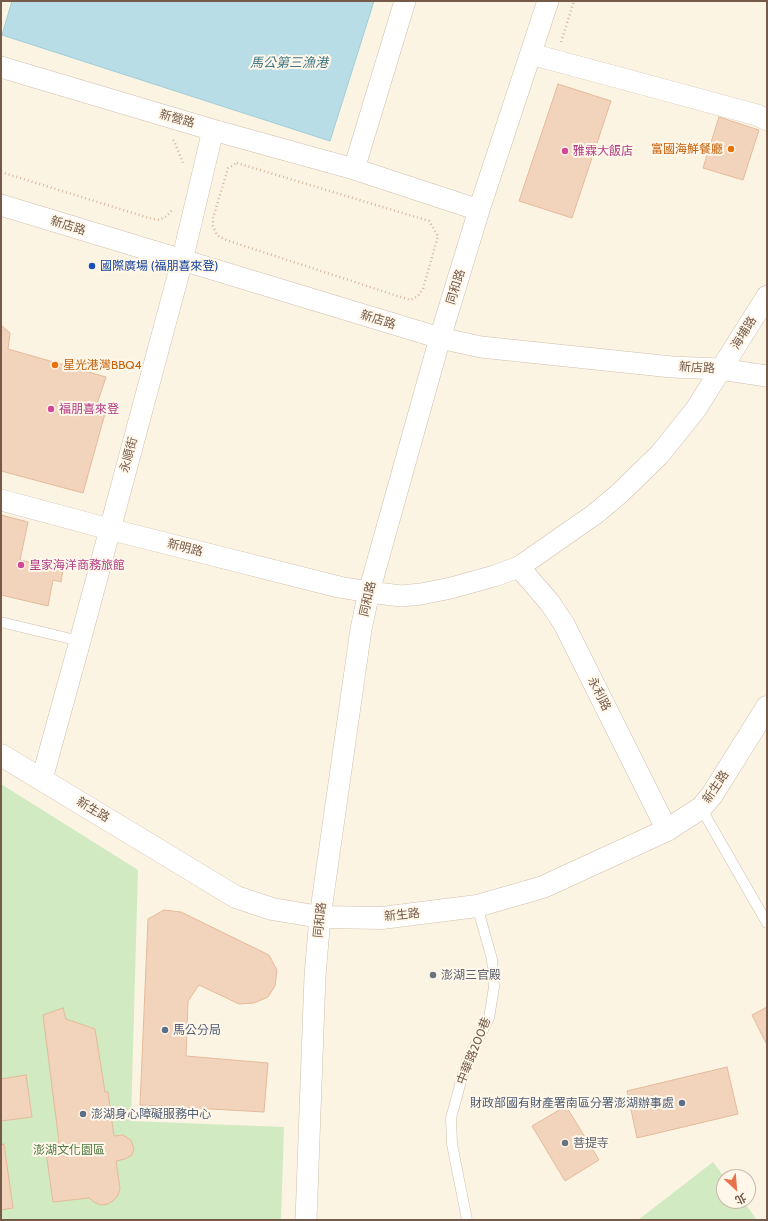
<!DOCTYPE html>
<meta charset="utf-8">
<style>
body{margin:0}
#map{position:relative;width:768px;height:1221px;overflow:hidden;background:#fcf4e3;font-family:Cabin,"Noto Sans TC",sans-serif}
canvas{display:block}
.frame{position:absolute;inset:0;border:2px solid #755a49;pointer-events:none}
.north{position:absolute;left:716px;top:1169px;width:40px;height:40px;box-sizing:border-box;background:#fff7ea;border:1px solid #c8b8aa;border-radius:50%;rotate:154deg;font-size:11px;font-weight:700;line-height:16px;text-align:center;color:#755a49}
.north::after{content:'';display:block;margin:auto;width:14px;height:18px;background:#e77148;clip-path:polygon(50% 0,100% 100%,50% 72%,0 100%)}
</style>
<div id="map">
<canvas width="768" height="1221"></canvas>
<div class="frame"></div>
<div class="north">北</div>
</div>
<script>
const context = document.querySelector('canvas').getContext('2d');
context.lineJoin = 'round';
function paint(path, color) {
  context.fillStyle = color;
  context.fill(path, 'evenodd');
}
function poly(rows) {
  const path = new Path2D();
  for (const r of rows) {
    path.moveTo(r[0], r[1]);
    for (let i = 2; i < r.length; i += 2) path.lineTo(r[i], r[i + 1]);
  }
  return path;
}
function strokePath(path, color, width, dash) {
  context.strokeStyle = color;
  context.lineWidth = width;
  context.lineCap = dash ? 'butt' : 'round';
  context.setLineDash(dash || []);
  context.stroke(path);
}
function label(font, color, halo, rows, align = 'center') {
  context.font = font + ' Cabin,"Noto Sans TC",sans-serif';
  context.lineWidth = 4;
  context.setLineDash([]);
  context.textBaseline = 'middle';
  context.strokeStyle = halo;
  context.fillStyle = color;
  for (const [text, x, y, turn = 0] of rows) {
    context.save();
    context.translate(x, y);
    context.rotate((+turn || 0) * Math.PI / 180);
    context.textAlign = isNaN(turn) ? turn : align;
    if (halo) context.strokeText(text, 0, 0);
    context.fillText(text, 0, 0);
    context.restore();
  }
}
paint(poly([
 [1,784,138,870,131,1121,284,1127,281,1220,1,1220],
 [713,1162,724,1177,724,1201,743,1201,757,1220,638,1220]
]), '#d1eac2');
const water = poly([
 [12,1,374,1,330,141,2,35,12,1]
]);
paint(water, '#b8dde6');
strokePath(water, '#9ecdd8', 1);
const building = poly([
 [558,84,611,101,572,218,519,201,558,84],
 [719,117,759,130,743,180,703,168,719,117],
 [1,325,10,333,8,349,106,377,96,407,106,410,83,493,1,471,1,325],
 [1,515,28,522,20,560,63,570,61,582,53,580,48,606,1,595,1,515],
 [164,910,181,912,269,955,277,970,275,986,268,997,254,1003,239,1004,199,985,188,1001,186,1056,268,1063,264,1112,140,1105,148,919,164,910],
 [767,1007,767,1045,752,1015,767,1007],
 [63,1008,66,1019,95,1029,105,1092,108,1092,114,1136,123,1135,131,1140,134,1149,132,1155,125,1159,116,1161,120,1188,118,1195,114,1200,108,1204,101,1205,94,1202,89,1198,53,1202,45,1145,59,1142,43,1015,63,1008],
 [727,1067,738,1114,637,1138,627,1091,727,1067],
 [26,1075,32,1117,1,1121,1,1079,26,1075],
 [566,1106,599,1160,565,1181,532,1126,566,1106],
 [4,1144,13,1208,1,1210,1,1145,4,1144]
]);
paint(building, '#f2d3bb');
strokePath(building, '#e5ba9b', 1);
const service = poly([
 [1,622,80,641],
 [701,808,767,923],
 [467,1220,452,1144,451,1118,466,1063,489,1018,494,987,492,959,477,906]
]);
const minor = poly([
 [531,54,757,115,767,120],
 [1,67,213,130,354,169,479,210],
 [354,169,405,1],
 [1,205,440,338,481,347,672,367,720,369,767,376],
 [1,500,109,529,339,587,369,592,401,596,421,594,451,588,494,576,519,567,595,514,620,493,660,454,696,409,767,296],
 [519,567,550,603,564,624,667,830],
 [42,779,80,641,182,261,213,130],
 [306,1220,315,976,320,917,361,629,369,592,379,556,440,338,479,210,548,1]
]);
const secondary = poly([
 [1,755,236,897,272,909,320,917,382,918,477,906,543,887,667,830,701,808,712,795,767,707]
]);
strokePath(service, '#d0bead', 11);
strokePath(minor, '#d0bead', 22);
strokePath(secondary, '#d3beaa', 23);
strokePath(poly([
 [561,42,574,1],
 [173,140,174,141,183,163,182,165],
 [237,163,429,221,438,236,423,289,418,296,410,300,226,240,217,235,213,226,213,218,228,168,237,163],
 [1,172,149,218,159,220,167,216,173,209]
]), '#d7b69e', 2.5, [1, 3]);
strokePath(service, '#fff', 10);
strokePath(minor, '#fff', 21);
strokePath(secondary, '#fff', 22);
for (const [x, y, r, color] of [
 [731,149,4,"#e8710a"],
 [565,151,4,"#d1479c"],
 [92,266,4,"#1a4fb4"],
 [55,365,4,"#e8710a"],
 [51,409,4,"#d1479c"],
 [21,565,4,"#d1479c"],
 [433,975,4,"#6b7280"],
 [165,1030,4,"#5c6f8a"],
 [682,1103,4,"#5c6f8a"],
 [83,1114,4,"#5c6f8a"],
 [565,1143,4,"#6b7280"]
]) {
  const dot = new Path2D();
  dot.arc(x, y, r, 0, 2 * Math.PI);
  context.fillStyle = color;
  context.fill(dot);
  strokePath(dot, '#fff7ea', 1.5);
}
label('12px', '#755a49', '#fff7ea', [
 ["新營路",177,119,16],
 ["新店路",68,226,17],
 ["同和路",456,287,-73],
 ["新店路",378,320,17],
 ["海埔路",744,333,-58],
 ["新店路",697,368,3],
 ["永順街",129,455,-75],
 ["新明路",185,548,14],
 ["同和路",368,599,-77],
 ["永利路",599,694,63],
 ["新生路",716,787,-56],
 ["新生路",93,810,31],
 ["新生路",402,915,-6],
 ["同和路",320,920,-84],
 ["中華路200巷",474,1051,-68]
]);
label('12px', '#c56008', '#fff7ea', [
 ["富國海鮮餐廳",723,149],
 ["星光港灣BBQ4",63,365,"left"]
], 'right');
label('12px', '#b23c85', '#fff7ea', [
 ["雅霖大飯店",573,151],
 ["福朋喜來登",59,409],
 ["皇家海洋商務旅館",29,565]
], 'left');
label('12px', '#164399', '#fff7ea', [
 ["國際廣場 (福朋喜來登)",100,266]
], 'left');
label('12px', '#5b616d', '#fff7ea', [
 ["澎湖三官殿",441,975],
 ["菩提寺",573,1143]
], 'left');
label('12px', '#4e5e75', '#fff7ea', [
 ["馬公分局",173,1030],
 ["財政部國有財產署南區分署澎湖辦事處",674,1103,"right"],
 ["澎湖身心障礙服務中心",91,1114]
], 'left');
label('12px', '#507b41', '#fff7ea', [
 ["澎湖文化園區",69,1150]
]);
label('italic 13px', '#427a88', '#fff7ea', [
 ["馬公第三漁港",289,63]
]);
</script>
